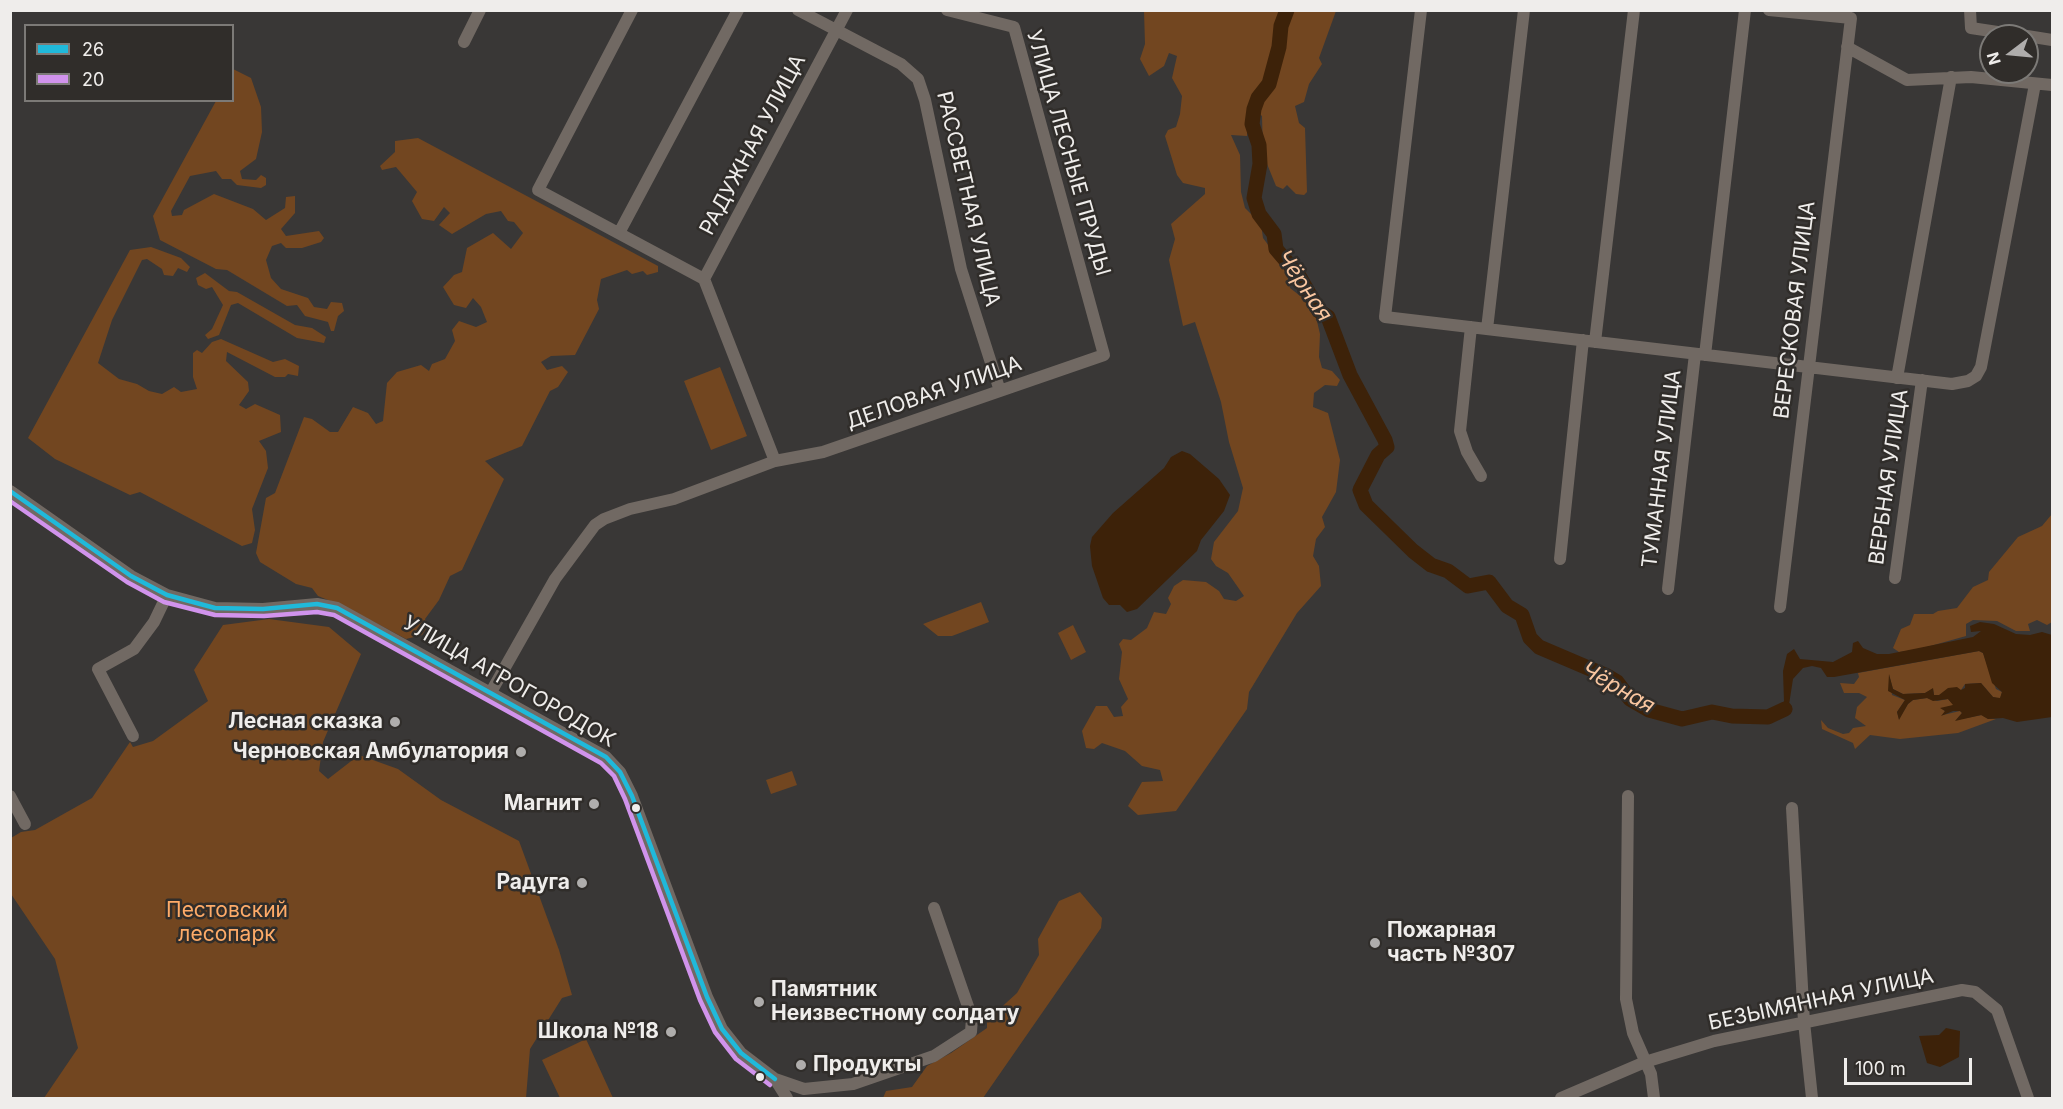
<!DOCTYPE html>
<meta charset="utf-8">
<style>
body{margin:0}
#map{position:relative;width:2063px;height:1109px;overflow:hidden;background:#393736;font-family:Inter,sans-serif}
canvas{display:block}
.frame{position:absolute;inset:0;border:12px solid #efedeb;pointer-events:none}
.legend{position:absolute;left:24px;top:24px;width:210px;height:78px;box-sizing:border-box;background:#302d2a;border:2px solid #7c7a77;margin:0;padding:8px 10px;list-style:none;font-size:18px;color:#efedeb}
.legend li{display:flex;align-items:center;gap:12px;height:30px}
.legend b{width:30px;border:2px solid #7c7a77}
.north{position:absolute;left:1979px;top:24px;width:60px;height:60px;box-sizing:border-box;background:#302d2a;border:2px solid #7c7a77;border-radius:50%;rotate:254deg;font-size:16px;font-weight:700;line-height:24px;text-align:center;color:#efedeb}
.north::after{content:'';display:block;margin:auto;width:21px;height:27px;background:#afadac;clip-path:polygon(50% 0,100% 100%,50% 72%,0 100%)}
.scale{position:absolute;left:1844px;top:1058px;width:128px;height:27px;box-sizing:border-box;border:3px solid #efedeb;border-top:0;padding-left:8px;font-size:18px;line-height:21px;white-space:nowrap;color:#efedeb;-webkit-text-stroke:4px #302d2a;paint-order:stroke}
</style>
<div id="map">
<canvas width="2063" height="1109"></canvas>
<div class="frame"></div>
<ul class="legend">
<li><b style="height:8px;background:#20b9da"></b>26</li>
<li><b style="height:8px;background:#d193ec"></b>20</li>
</ul>
<div class="north">N</div>
<div class="scale">100 m</div>
</div>
<script>
const context = document.querySelector('canvas').getContext('2d');
context.lineJoin = 'round';
function paint(path, color) {
  context.fillStyle = color;
  context.fill(path, 'evenodd');
}
function poly(rows) {
  const path = new Path2D();
  for (const r of rows) {
    path.moveTo(r[0], r[1]);
    for (let i = 2; i < r.length; i += 2) path.lineTo(r[i], r[i + 1]);
  }
  return path;
}
function strokePath(path, color, width, dash) {
  context.strokeStyle = color;
  context.lineWidth = width;
  context.lineCap = dash ? 'butt' : 'round';
  context.setLineDash(dash || []);
  context.stroke(path);
}
function label(font, color, halo, rows, align = 'center') {
  context.font = font + ' Inter,sans-serif';
  context.lineWidth = 5;
  context.setLineDash([]);
  context.textBaseline = 'middle';
  context.strokeStyle = halo;
  context.fillStyle = color;
  for (const [text, x, y, turn = 0] of rows) {
    context.save();
    context.translate(x, y);
    context.rotate((+turn || 0) * Math.PI / 180);
    context.textAlign = isNaN(turn) ? turn : align;
    if (halo) context.strokeText(text, 0, 0);
    context.fillText(text, 0, 0);
    context.restore();
  }
}
paint(poly([
 [1144,11,1336,11,1319,58,1322,64,1309,84,1304,102,1295,106,1299,123,1305,128,1307,192,1304,195,1296,194,1287,185,1283,189,1276,186,1263,154,1262,116,1254,109,1248,110,1247,136,1231,135,1240,155,1241,192,1245,208,1261,224,1263,238,1286,269,1290,288,1308,302,1316,317,1320,334,1319,357,1322,368,1332,371,1340,380,1337,386,1325,385,1314,393,1313,407,1328,413,1340,460,1336,492,1322,517,1325,527,1316,539,1313,556,1319,566,1321,586,1297,613,1249,692,1247,709,1176,811,1138,815,1128,806,1142,782,1163,781,1160,770,1142,766,1125,751,1102,743,1094,749,1086,748,1082,731,1096,706,1107,706,1114,717,1123,716,1121,707,1128,699,1119,679,1122,652,1119,644,1123,639,1131,640,1147,628,1154,612,1166,614,1171,604,1168,598,1174,586,1183,580,1206,582,1219,591,1224,599,1236,601,1244,596,1228,573,1216,566,1211,559,1214,542,1238,511,1243,488,1229,442,1221,402,1195,322,1183,326,1169,260,1175,239,1171,224,1205,194,1205,188,1183,183,1177,175,1165,136,1168,130,1176,127,1180,114,1182,96,1172,78,1177,56,1169,53,1164,66,1149,76,1140,59,1145,44],
 [233,69,251,78,261,107,262,132,256,159,240,171,242,179,256,180,261,175,266,178,266,185,261,188,237,185,231,179,222,179,216,171,190,176,171,211,172,216,182,215,184,210,214,194,253,209,266,220,285,208,286,197,295,196,295,213,281,229,286,236,319,231,324,238,321,242,302,248,286,248,281,243,272,246,266,260,271,278,281,289,308,298,314,307,327,309,331,302,342,303,344,311,338,316,334,331,331,331,328,322,305,316,297,305,287,306,227,270,216,269,160,240,153,216,216,101,232,100],
 [418,138,658,266,658,272,647,275,643,271,632,274,627,270,601,279,597,300,599,309,575,355,551,356,541,362,547,370,562,366,568,372,558,387,550,391,522,446,485,461,504,479,462,570,450,576,439,600,425,619,428,626,422,635,406,639,348,608,318,596,312,588,296,584,260,562,256,553,266,498,275,493,304,417,312,419,330,432,338,432,353,407,368,413,376,424,383,421,387,383,397,372,421,365,429,371,432,364,445,359,455,341,452,330,459,321,476,327,487,322,481,307,473,298,466,308,454,305,443,287,454,275,462,272,467,248,493,233,511,249,523,233,514,222,508,221,501,211,486,214,452,234,439,225,450,213,444,207,434,221,422,219,412,201,417,192,396,167,382,170,380,166,395,152,395,141],
 [151,247,181,258,190,267,187,272,178,268,173,276,164,275,162,269,147,259,142,260,112,320,98,363,119,379,137,384,149,391,162,394,174,387,181,392,197,389,193,377,193,353,197,350,202,353,212,342,221,339,273,362,285,359,299,366,298,376,288,374,285,377,275,377,227,352,226,361,248,382,249,391,239,405,246,409,255,404,280,415,281,432,259,441,266,451,268,468,252,509,255,530,252,543,242,546,140,492,130,495,55,459,28,438,130,250],
 [205,273,229,291,237,292,295,325,312,328,326,337,324,343,297,338,238,303,231,305,219,335,208,339,205,335,212,329,223,305,212,287,206,289,198,285,196,278],
 [720,367,747,436,711,450,684,381],
 [2052,514,2052,622,2047,625,2037,620,2028,624,2030,631,2016,631,1997,621,1973,620,1966,624,1966,636,1916,650,1899,652,1893,648,1901,629,1910,625,1914,614,1933,614,1938,611,1957,608,1973,587,1988,580,1989,572,2018,537,2042,526],
 [981,602,989,622,952,636,938,636,923,624],
 [269,619,329,627,361,654,323,742,319,771,328,779,359,755,398,769,441,800,519,841,559,950,572,995,562,998,530,1049,526,1098,44,1098,78,1048,55,959,11,894,11,838,21,832,35,830,92,798,130,742,133,747,153,741,208,701,194,670,223,625],
 [1073,625,1086,652,1071,660,1058,633],
 [1979,651,1983,653,1996,689,2002,692,2000,699,1993,697,1981,683,1965,684,1961,690,1939,695,1934,695,1933,689,1925,693,1903,694,1893,689,1889,675,1892,695,1905,700,1897,712,1899,719,1908,704,1913,700,1927,698,1937,701,1948,699,1954,705,1942,709,1945,711,1943,715,1960,711,1962,713,1956,720,1982,715,1988,719,1996,719,1958,733,1900,739,1870,735,1855,749,1853,743,1822,729,1821,720,1828,728,1843,734,1849,733,1853,728,1866,726,1855,718,1857,707,1867,697,1859,693,1844,693,1840,683,1854,684,1859,677,1858,673],
 [792,771,797,785,771,794,766,780],
 [1080,892,1102,918,1101,928,983,1098,883,1098,886,1091,912,1087,927,1066,951,1053,987,1028,987,1017,995,1013,1017,993,1039,955,1038,939,1059,901],
 [586,1039,613,1098,560,1098,542,1060]
]), '#724620');
paint(poly([
 [1182,451,1190,454,1219,479,1230,495,1224,511,1201,540,1197,551,1137,609,1127,612,1120,605,1109,605,1103,598,1092,566,1090,546,1092,537,1113,513,1164,468,1171,457],
 [1980,622,1994,624,2016,634,2030,635,2042,632,2052,635,2052,717,2017,722,2003,718,1988,719,1981,715,1955,721,1962,713,1960,711,1953,711,1941,716,1945,711,1940,708,1953,705,1948,699,1933,701,1927,698,1913,700,1908,704,1899,720,1897,712,1905,700,1888,691,1889,674,1893,689,1903,694,1925,693,1933,688,1934,695,1939,695,1948,688,1957,687,1961,690,1965,688,1965,684,1981,683,1993,697,2000,698,2002,692,1992,683,1983,653,1979,651,1834,677,1827,677,1821,668,1812,666,1803,668,1793,679,1788,711,1780,716,1768,717,1782,707,1784,701,1783,671,1787,654,1794,649,1800,659,1833,662,1852,652,1853,643,1858,641,1863,648,1877,654,1889,654,1973,637,1981,631,1971,632,1970,626],
 [1946,1028,1960,1031,1959,1057,1940,1067,1927,1063,1919,1036,1939,1035]
]), '#3d2209');
strokePath(poly([
 [1287,10,1281,26,1279,47,1269,84,1258,98,1254,109,1252,124,1259,145,1260,164,1254,198,1259,214,1274,234,1276,249,1299,276,1319,311,1328,317,1350,375,1385,440,1387,447,1378,455,1360,490,1366,505,1413,551,1431,565,1448,571,1468,586,1489,582,1507,606,1522,615,1530,638,1539,647,1607,676,1617,682,1630,699,1649,710,1682,719,1712,712,1732,716,1768,717,1785,709]
]), '#3d2209', 15);
strokePath(poly([
 [632,10,538,190,704,279],
 [798,10,901,64,918,79,925,100,961,269,1000,391],
 [1421,10,1385,317,1952,384,1968,381,1976,376,1981,367,2035,84],
 [1769,10,1851,18,1780,607],
 [1970,10,1971,28,2024,36],
 [2027,36,2052,40],
 [464,42,480,10],
 [1847,47,1907,80,1971,77,2052,85],
 [619,233,738,10],
 [704,279,847,10],
 [704,279,775,461],
 [1471,327,1460,431,1467,452,1481,476],
 [1487,329,1524,10],
 [1595,342,1634,10],
 [1705,355,1745,10],
 [1897,378,1951,77],
 [10,491,131,576,167,595,215,608,263,609,317,604,337,608,606,757,620,772,632,796,707,997,722,1029,741,1053,775,1079,804,1089,853,1084,934,1056,971,1032,972,1018,934,908],
 [1560,559,1583,340],
 [1895,578,1922,380],
 [1668,589,1695,354],
 [491,692,555,579,595,525,604,519,630,509,674,499,775,461,823,452,1104,355,1014,27,947,10],
 [133,736,98,669,134,649,154,622,167,595],
 [10,796,25,824],
 [1628,796,1626,999,1633,1033,1651,1074,1654,1098],
 [1792,808,1804,1022,1812,1098],
 [775,1079,787,1098],
 [1561,1098,1645,1062,1714,1041,1962,990,1975,992,1997,1010,2028,1098]
]), '#716963', 12);
strokePath(poly([
 [10,491,131,576,167,595,215,608,263,609,317,604,337,608,606,757,620,772,632,796,707,997,722,1029,741,1053,775,1079]
]), '#20b9da', 4.5);
strokePath(poly([
 [10,501,127,582,164,602,215,615,264,616,317,612,334,615,601,763,614,776,625,799,700,1000,715,1032,736,1059,770,1085]
]), '#d193ec', 4.5);
for (const [x, y, r, color] of [
 [395,722,6,"#afadac"],
 [521,752,6,"#afadac"],
 [594,804,6,"#afadac"],
 [636,808,5,"#efedeb"],
 [582,883,6,"#afadac"],
 [1375,943,6,"#afadac"],
 [759,1002,6,"#afadac"],
 [671,1032,6,"#afadac"],
 [801,1065,6,"#afadac"],
 [760,1077,5,"#efedeb"]
]) {
  const dot = new Path2D();
  dot.arc(x, y, r, 0, 2 * Math.PI);
  context.fillStyle = color;
  context.fill(dot);
  strokePath(dot, '#302d2a', 2);
}
label('21px', '#efedeb', '#302d2a', [
 ["РАДУЖНАЯ УЛИЦА",753,145,-62],
 ["УЛИЦА ЛЕСНЫЕ ПРУДЫ",1068,153,74],
 ["РАССВЕТНАЯ УЛИЦА",968,199,77],
 ["ВЕРЕСКОВАЯ УЛИЦА",1795,310,-83],
 ["ДЕЛОВАЯ УЛИЦА",934,393,-19],
 ["ТУМАННАЯ УЛИЦА",1662,469,-83],
 ["ВЕРБНАЯ УЛИЦА",1889,477,-82],
 ["УЛИЦА АГРОГОРОДОК",509,682,30],
 ["БЕЗЫМЯННАЯ УЛИЦА",1821,1000,-12]
]);
label('bold 21px', '#efedeb', '#302d2a', [
 ["Лесная сказка",383,722],
 ["Черновская Амбулатория",509,752],
 ["Магнит",582,804],
 ["Радуга",570,883],
 ["Пожарная",1387,931,"left"],
 ["часть №307",1387,955,"left"],
 ["Памятник",771,990,"left"],
 ["Неизвестному солдату",771,1014,"left"],
 ["Школа №18",659,1032],
 ["Продукты",813,1065,"left"]
], 'right');
label('21px', '#feab68', '#302d2a', [
 ["Пестовский",227,911],
 ["лесопарк",227,935]
]);
label('italic 22px', '#f9c6a0', '#302d2a', [
 ["Чёрная",1304,286,56],
 ["Чёрная",1618,688,30]
]);
</script>
